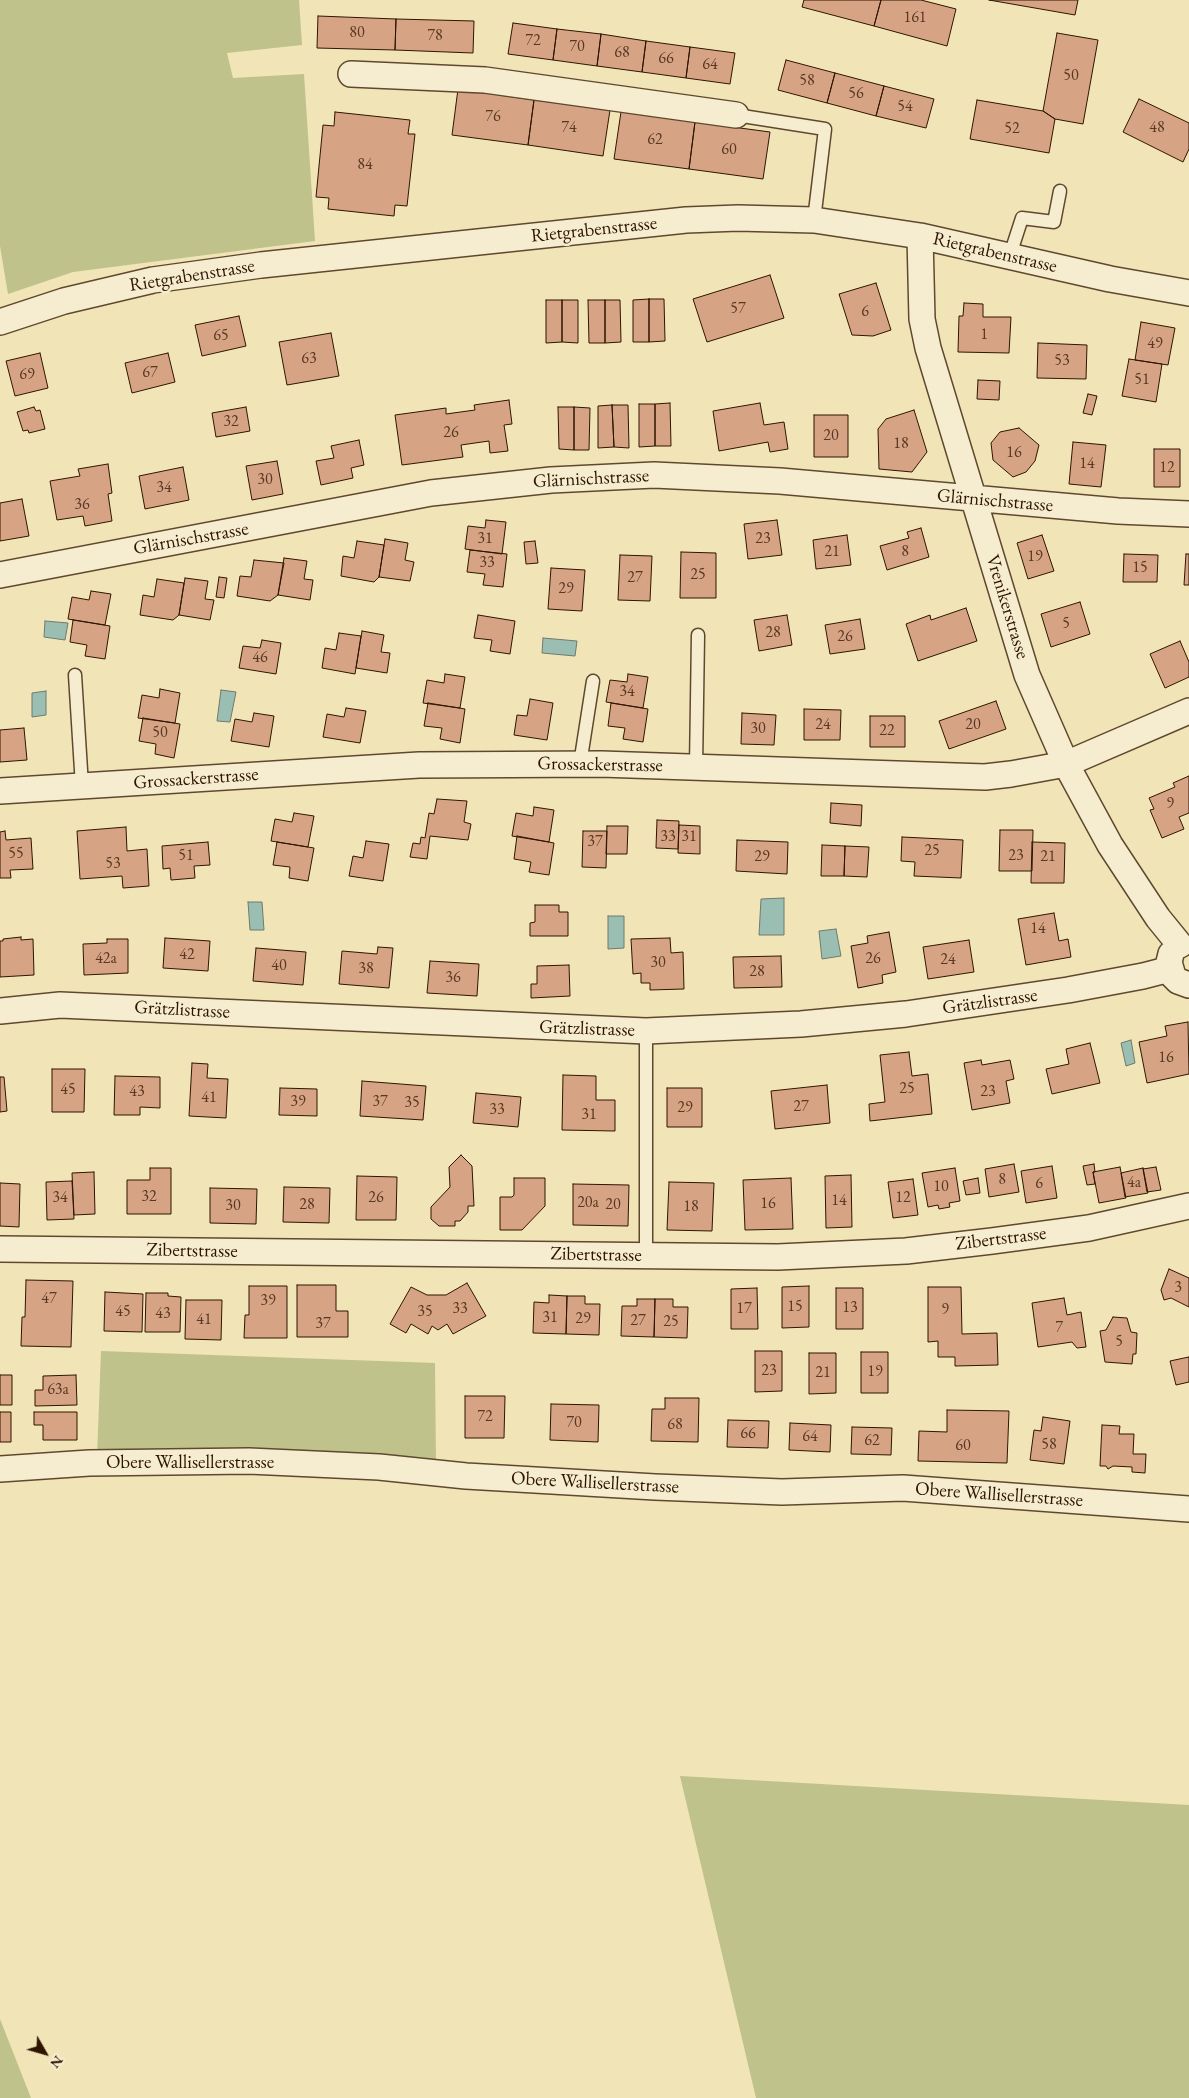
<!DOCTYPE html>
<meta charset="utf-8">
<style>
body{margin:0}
#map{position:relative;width:1189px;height:2098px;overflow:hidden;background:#f1e4b7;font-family:"EB Garamond",serif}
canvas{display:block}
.north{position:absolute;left:20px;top:2028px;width:50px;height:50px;-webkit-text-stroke:4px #f6edd0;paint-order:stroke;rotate:128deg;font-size:14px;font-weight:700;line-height:20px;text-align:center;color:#2e1501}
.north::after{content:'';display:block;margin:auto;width:18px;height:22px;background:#2e1501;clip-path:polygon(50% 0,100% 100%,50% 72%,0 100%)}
</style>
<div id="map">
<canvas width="1189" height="2098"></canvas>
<div class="north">N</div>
</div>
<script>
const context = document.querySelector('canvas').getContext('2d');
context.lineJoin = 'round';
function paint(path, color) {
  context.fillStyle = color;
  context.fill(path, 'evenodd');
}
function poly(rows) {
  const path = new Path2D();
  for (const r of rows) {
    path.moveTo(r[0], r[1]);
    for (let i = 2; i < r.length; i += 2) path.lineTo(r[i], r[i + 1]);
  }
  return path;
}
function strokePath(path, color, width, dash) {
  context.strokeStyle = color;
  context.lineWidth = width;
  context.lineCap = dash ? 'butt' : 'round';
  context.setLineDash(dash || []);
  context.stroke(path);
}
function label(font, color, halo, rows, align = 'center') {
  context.font = font + ' "EB Garamond",serif';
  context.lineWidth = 5;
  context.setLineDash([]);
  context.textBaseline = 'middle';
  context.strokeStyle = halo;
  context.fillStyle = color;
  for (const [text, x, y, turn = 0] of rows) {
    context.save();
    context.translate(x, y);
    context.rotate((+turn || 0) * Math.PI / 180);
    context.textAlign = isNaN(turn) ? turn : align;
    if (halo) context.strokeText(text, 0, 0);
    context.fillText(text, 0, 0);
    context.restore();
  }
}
paint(poly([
 [0,0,299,0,302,45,227,53,233,78,304,74,315,241,73,272,8,294,0,246],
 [101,1351,435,1363,436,1465,97,1457],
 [680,1776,1189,1805,1189,2098,756,2098],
 [0,2019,31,2098,0,2098]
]), '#bfc28a');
const water = poly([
 [45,621,68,623,65,640,44,637,45,621],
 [543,638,577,641,575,656,542,653,543,638],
 [221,690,236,692,230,722,217,721,221,690],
 [46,691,46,715,32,717,32,693,46,691],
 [784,898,784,935,759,935,761,899,784,898],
 [248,902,262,902,264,930,250,930,248,902],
 [608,916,624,916,624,948,608,949,608,916],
 [836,929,841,956,822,959,819,931,836,929],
 [1131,1040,1135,1063,1126,1066,1121,1043,1131,1040]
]);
paint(water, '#9bbeb3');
strokePath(water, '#6f7a6c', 1);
const building = poly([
 [804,0,881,0,874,26,802,7,804,0],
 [881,0,921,0,956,9,947,46,874,26,881,0],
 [989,0,1078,0,1075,15,989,0],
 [318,16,396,19,395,50,317,48,318,16],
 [396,19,474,21,473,53,395,50,396,19],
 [513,23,557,29,553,60,508,54,513,23],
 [557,29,601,34,597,66,553,60,557,29],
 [1057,33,1098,40,1083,124,1055,119,1043,111,1057,33],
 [601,34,646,41,642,72,597,66,601,34],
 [646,41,690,47,686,78,642,72,646,41],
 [690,47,735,53,730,84,686,78,690,47],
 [786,60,835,73,827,103,778,90,786,60],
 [835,73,884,86,876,116,827,103,835,73],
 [884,86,934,99,926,128,876,116,884,86],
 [458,89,534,100,528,145,452,135,458,89],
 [1139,99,1189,123,1189,149,1183,162,1123,132,1139,99],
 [534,100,610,110,603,156,528,145,534,100],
 [977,100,1043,111,1055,119,1049,153,970,139,977,100],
 [335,112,410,120,408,134,415,134,407,206,395,205,394,216,328,209,329,198,316,197,323,125,334,126,335,112],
 [621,112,695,122,689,169,614,159,621,112],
 [695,122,770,132,763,179,689,169,695,122],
 [770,275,784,318,707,342,693,299,770,275],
 [876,283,891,330,873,336,852,335,839,294,876,283],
 [649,299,664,299,665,341,649,342,649,299],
 [649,299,649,342,633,342,633,300,649,299],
 [546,300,562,300,562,342,546,343,546,300],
 [562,300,578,300,578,343,562,342,562,300],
 [588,300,605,300,605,343,589,343,588,300],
 [605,300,620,300,621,342,605,343,605,300],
 [964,303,983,304,983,317,1011,317,1009,353,958,352,959,316,963,316,964,303],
 [239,316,246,346,202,356,195,325,239,316],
 [1141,322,1175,328,1168,365,1135,360,1141,322],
 [331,333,339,376,287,385,279,342,331,333],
 [1038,343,1087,345,1086,379,1037,378,1038,343],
 [40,353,48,388,15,396,6,361,40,353],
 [168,353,175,382,132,393,125,363,168,353],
 [1129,359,1162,364,1156,402,1122,396,1129,359],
 [978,380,1000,381,999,400,977,399,978,380],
 [1088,394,1097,396,1092,415,1083,413,1088,394],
 [509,400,512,424,504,425,508,451,490,453,489,441,461,445,463,457,402,465,395,415,446,408,446,414,475,410,474,405,509,400],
 [670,403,671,446,655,446,655,404,670,403],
 [760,403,764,425,784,422,788,449,770,452,768,442,719,451,713,411,760,403],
 [639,404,655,404,655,446,639,447,639,404],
 [612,405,614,447,598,448,598,406,612,405],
 [612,405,628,405,629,448,614,447,612,405],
 [34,407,36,411,40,410,45,429,29,433,28,430,23,431,17,412,34,407],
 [246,407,250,431,216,437,212,413,246,407],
 [558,407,574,407,574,450,559,449,558,407],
 [574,407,590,408,589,450,574,450,574,407],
 [914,410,927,452,912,472,879,469,878,429,886,419,914,410],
 [814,415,848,415,848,457,814,457,814,415],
 [1019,428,1039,445,1035,461,1026,472,1013,477,993,460,991,443,1000,432,1019,428],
 [359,440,364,465,351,468,353,478,321,485,316,461,334,458,331,446,359,440],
 [1073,442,1106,445,1101,487,1069,484,1073,442],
 [1154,449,1180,449,1180,487,1154,487,1154,449],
 [277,461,283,494,252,500,246,466,277,461],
 [108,464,112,493,108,494,112,521,85,526,83,516,57,520,50,481,80,476,78,469,108,464],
 [183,467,189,500,145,509,139,476,183,467],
 [22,499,29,536,0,541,0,503,22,499],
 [486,520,506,522,502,554,465,549,468,526,485,528,486,520],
 [777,520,782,555,748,559,744,524,777,520],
 [921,528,929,557,887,570,880,546,909,538,907,532,921,528],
 [847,535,851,565,816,569,813,540,847,535],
 [1042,535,1054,571,1028,579,1017,543,1042,535],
 [385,539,408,543,405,560,414,562,410,581,379,577,385,539],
 [357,541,384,545,379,577,374,582,341,576,343,556,354,558,357,541],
 [535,541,538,563,526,564,524,542,535,541],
 [470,550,507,554,503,587,483,585,485,574,467,572,470,550],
 [681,552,716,553,716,598,680,598,681,552],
 [1124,554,1158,555,1157,582,1123,582,1124,554],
 [1186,554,1189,554,1189,585,1184,585,1186,554],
 [620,555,652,556,650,601,618,600,620,555],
 [284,558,307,561,304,579,313,580,310,600,278,595,284,558],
 [254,560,284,563,278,595,270,601,237,596,240,576,251,577,254,560],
 [551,568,585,570,582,611,548,609,551,568],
 [219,577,227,578,224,598,216,597,219,577],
 [185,578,208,581,205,599,214,600,210,620,179,615,185,578],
 [157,579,184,583,179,615,173,620,140,615,143,595,154,597,157,579],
 [91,591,111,594,105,625,68,619,72,597,89,600,91,591],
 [1080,602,1090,634,1051,647,1041,614,1080,602],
 [966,608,977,641,918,661,906,624,930,615,931,620,966,608],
 [478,615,515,621,510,654,490,651,492,640,474,638,478,615],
 [787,615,792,645,759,651,754,620,787,615],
 [860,619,865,649,830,654,825,625,860,619],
 [73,620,110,626,105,659,85,656,87,645,70,642,73,620],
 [362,631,384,635,381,652,390,653,387,673,356,668,362,631],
 [339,633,361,636,355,674,322,668,325,648,336,650,339,633],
 [262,640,281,643,276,674,239,668,243,646,260,648,262,640],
 [1180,641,1189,662,1189,677,1165,688,1150,654,1180,641],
 [445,674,465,677,460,708,423,703,427,680,444,683,445,674],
 [628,674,648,677,643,708,606,702,610,680,627,682,628,674],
 [160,689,180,693,175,723,138,718,142,695,159,698,160,689],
 [530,699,553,703,547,740,514,735,517,715,527,716,530,699],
 [996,701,1006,729,949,749,939,721,996,701],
 [428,703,465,709,460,743,440,739,442,728,424,726,428,703],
 [611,703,648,709,643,742,623,739,625,728,608,726,611,703],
 [346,708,366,711,360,743,323,737,327,714,344,717,346,708],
 [804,709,841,710,840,740,804,740,804,709],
 [254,713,274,716,269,747,231,741,235,719,252,722,254,713],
 [742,713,776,715,774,745,741,744,742,713],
 [870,716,905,716,905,747,870,747,870,716],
 [143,718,180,724,174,758,155,754,156,744,139,741,143,718],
 [24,728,27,760,0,762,0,730,24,728],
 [1189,776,1189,813,1179,817,1184,829,1162,838,1150,810,1154,809,1149,798,1175,787,1173,783,1189,776],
 [437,799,467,801,464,822,471,824,468,840,430,836,427,859,410,857,413,843,420,844,421,837,425,838,429,813,434,814,437,799],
 [831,803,862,805,861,826,830,823,831,803],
 [534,807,554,810,549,842,512,836,516,813,533,816,534,807],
 [294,813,314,816,308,847,271,841,275,819,292,822,294,813],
 [657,820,679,821,678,849,656,848,657,820],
 [679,825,700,826,700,854,678,853,679,825],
 [607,826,628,826,627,854,606,854,607,826],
 [126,827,127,851,147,849,149,886,123,888,122,876,80,879,77,831,126,827],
 [1000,830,1033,830,1032,871,999,871,1000,830],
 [5,831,6,840,31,838,33,869,10,870,11,878,0,878,0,832,5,831],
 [583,831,607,831,606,868,582,867,583,831],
 [517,836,554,843,549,875,529,872,531,862,514,859,517,836],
 [902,837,963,840,961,878,914,876,915,862,901,861,902,837],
 [737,840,788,842,787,874,736,871,737,840],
 [366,841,389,844,383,881,349,876,353,856,363,858,366,841],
 [208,842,210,865,194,866,195,878,171,880,170,868,163,869,162,846,208,842],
 [277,842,314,848,308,881,289,878,290,867,273,865,277,842],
 [1032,842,1065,843,1064,883,1031,883,1032,842],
 [822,845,845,846,844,876,821,876,822,845],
 [845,846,869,847,867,877,844,876,845,846],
 [535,905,559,905,559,912,568,912,568,936,530,936,530,923,535,922,535,905],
 [1054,913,1059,941,1068,939,1071,957,1026,965,1018,919,1054,913],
 [889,932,896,972,882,975,883,983,858,988,851,946,868,943,867,936,889,932],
 [21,937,21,940,33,939,34,975,0,977,0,941,3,941,3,939,21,937],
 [165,938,210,941,208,971,163,968,165,938],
 [670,938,671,953,683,952,684,989,650,990,650,983,641,983,641,973,633,974,631,939,670,938],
 [107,939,128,939,128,973,84,975,83,944,107,943,107,939],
 [969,940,974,972,928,979,923,947,969,940],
 [378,947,393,948,389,988,339,984,342,951,377,954,378,947],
 [256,948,306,952,303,985,253,981,256,948],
 [781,956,782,987,734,988,733,957,781,956],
 [430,961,479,964,477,996,427,993,430,961],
 [569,965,570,996,531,998,531,984,537,984,537,966,569,965],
 [1188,1022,1189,1074,1147,1083,1139,1042,1167,1036,1165,1026,1188,1022],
 [1090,1043,1100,1083,1052,1094,1046,1069,1069,1064,1066,1049,1090,1043],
 [909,1052,912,1076,928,1074,932,1114,870,1121,869,1104,885,1102,880,1055,909,1052],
 [981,1060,982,1065,1010,1060,1014,1079,1006,1081,1010,1103,972,1110,964,1063,981,1060],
 [192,1063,208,1064,207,1078,228,1079,226,1118,189,1116,192,1063],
 [52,1069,85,1069,84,1112,52,1112,52,1069],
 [563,1075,596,1076,596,1100,615,1100,615,1131,562,1130,563,1075],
 [115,1076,160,1077,160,1108,140,1107,140,1115,114,1115,115,1076],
 [0,1077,4,1077,7,1111,0,1112,0,1077],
 [362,1081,426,1086,423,1120,360,1116,362,1081],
 [827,1085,830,1123,775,1129,771,1091,827,1085],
 [280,1088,317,1089,317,1116,279,1115,280,1088],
 [667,1088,702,1088,702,1127,667,1127,667,1088],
 [476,1093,521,1097,518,1127,473,1123,476,1093],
 [461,1155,472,1166,474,1206,468,1206,468,1212,460,1221,455,1221,455,1226,439,1226,431,1219,431,1207,450,1187,449,1167,461,1155],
 [1014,1164,1019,1192,989,1197,985,1169,1014,1164],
 [1094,1164,1095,1172,1093,1172,1095,1184,1087,1185,1083,1166,1094,1164],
 [1052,1166,1057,1198,1026,1203,1021,1171,1052,1166],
 [1120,1167,1126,1198,1099,1203,1093,1172,1120,1167],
 [1156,1167,1161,1190,1147,1192,1143,1169,1156,1167],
 [150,1168,171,1168,171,1214,127,1214,127,1180,150,1180,150,1168],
 [955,1168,960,1201,949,1203,950,1207,939,1209,938,1205,928,1207,922,1173,955,1168],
 [1143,1168,1148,1193,1125,1197,1121,1173,1143,1168],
 [94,1172,95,1214,74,1215,72,1173,94,1172],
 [851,1175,852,1227,826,1228,825,1176,851,1175],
 [357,1176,397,1177,396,1220,356,1220,357,1176],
 [514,1178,545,1178,545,1206,522,1230,500,1230,500,1197,512,1197,514,1195,514,1178],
 [791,1178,793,1229,745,1230,743,1180,791,1178],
 [978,1178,980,1193,966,1195,963,1181,978,1178],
 [913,1179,918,1215,893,1218,888,1182,913,1179],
 [72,1181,74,1219,47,1220,46,1182,72,1181],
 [669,1182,714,1183,712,1231,667,1230,669,1182],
 [0,1183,20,1184,19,1227,0,1226,0,1183],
 [573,1184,629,1185,628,1226,573,1225,573,1184],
 [284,1187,330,1188,329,1223,283,1222,284,1187],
 [210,1188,257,1189,256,1224,210,1223,210,1188],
 [1169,1269,1189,1278,1189,1307,1171,1298,1164,1300,1161,1290,1169,1269],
 [26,1280,73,1281,71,1347,21,1346,22,1317,25,1317,26,1280],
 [467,1283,486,1316,453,1334,447,1324,438,1330,432,1326,428,1334,411,1324,406,1333,390,1324,411,1287,427,1295,446,1295,467,1283],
 [297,1285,336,1285,336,1311,348,1311,348,1337,297,1337,297,1285],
 [249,1286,287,1286,287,1338,244,1338,245,1315,249,1315,249,1286],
 [809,1286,809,1327,782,1328,782,1287,809,1286],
 [928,1287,961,1287,962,1334,997,1333,998,1365,955,1366,955,1357,938,1357,938,1341,928,1342,928,1287],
 [757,1288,758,1329,731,1329,731,1289,757,1288],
 [836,1288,863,1288,863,1329,836,1329,836,1288],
 [105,1292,143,1294,142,1332,104,1331,105,1292],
 [146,1293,168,1293,168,1296,181,1297,180,1332,145,1332,146,1293],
 [549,1295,567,1296,566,1334,533,1333,534,1302,549,1303,549,1295],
 [567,1296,585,1296,585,1304,600,1304,599,1335,566,1334,567,1296],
 [1064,1298,1067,1315,1081,1312,1086,1347,1077,1348,1072,1342,1038,1347,1032,1303,1064,1298],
 [637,1299,655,1299,654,1337,621,1336,622,1306,637,1306,637,1299],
 [655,1299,673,1299,673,1307,688,1307,687,1338,654,1337,655,1299],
 [186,1300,222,1300,221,1340,185,1339,186,1300],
 [1113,1317,1127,1318,1131,1332,1137,1333,1136,1354,1133,1354,1132,1364,1105,1362,1100,1331,1106,1330,1113,1317],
 [755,1351,782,1351,782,1391,755,1392,755,1351],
 [861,1352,888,1352,888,1393,861,1393,861,1352],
 [809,1353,836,1353,836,1393,809,1394,809,1353],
 [1189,1357,1189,1382,1176,1385,1170,1361,1189,1357],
 [0,1375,12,1375,12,1405,0,1405,0,1375],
 [76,1375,77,1405,35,1406,35,1390,43,1390,43,1376,76,1375],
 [465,1396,505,1396,504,1438,465,1438,465,1396],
 [665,1398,699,1398,698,1442,651,1441,652,1409,665,1409,665,1398],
 [551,1404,599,1405,598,1442,550,1440,551,1404],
 [947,1410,1009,1411,1007,1463,918,1461,919,1431,947,1432,947,1410],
 [0,1412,11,1412,11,1442,0,1442,0,1412],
 [34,1412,77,1412,77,1440,43,1440,43,1425,34,1425,34,1412],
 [1043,1417,1070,1421,1064,1464,1030,1460,1034,1430,1041,1431,1043,1417],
 [728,1420,769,1421,768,1448,727,1447,728,1420],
 [790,1423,831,1425,830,1452,789,1450,790,1423],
 [1102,1425,1120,1426,1119,1434,1134,1434,1133,1454,1146,1454,1145,1473,1132,1472,1132,1467,1113,1466,1108,1469,1106,1466,1100,1466,1102,1425],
 [852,1427,892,1428,891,1455,851,1454,852,1427]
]);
paint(building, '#d7a385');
strokePath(building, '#2e1501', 1);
const service = poly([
 [736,115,825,129,814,220],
 [1010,255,1022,218,1054,222,1060,191],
 [75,675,82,786],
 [580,764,593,681],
 [696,767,698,635],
 [646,1256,646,1031]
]);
const minor = poly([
 [351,74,485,80,736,115],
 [920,236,922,319,928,348,1027,675,1066,764,1110,845,1158,918,1180,945],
 [0,322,64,301,153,280,261,265,686,220,738,218,814,220,920,236,1110,279,1189,293],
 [0,575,431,493,551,480,654,475,780,481,1118,511,1189,514],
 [0,791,419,765,601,764,985,777,1011,774,1066,764,1189,711],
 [1171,954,1169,962,1173,976,1178,981,1189,985],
 [0,1011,60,1005,646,1031,801,1024,906,1014,1068,990,1143,976,1170,969],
 [0,1249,778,1257,906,1251,992,1241,1089,1228,1189,1206],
 [0,1469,89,1463,249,1461,379,1467,466,1476,655,1487,782,1492,903,1488,1189,1509]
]);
strokePath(service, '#5f492e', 15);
strokePath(minor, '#5f492e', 28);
strokePath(service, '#f6edd0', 12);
strokePath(minor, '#f6edd0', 25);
label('16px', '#583822', null, [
 ["161",915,18],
 ["80",357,33],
 ["78",435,36],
 ["72",533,41],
 ["70",577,47],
 ["68",622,53],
 ["66",666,59],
 ["64",710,65],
 ["50",1071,76],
 ["58",807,81],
 ["56",856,94],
 ["54",905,107],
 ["76",493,117],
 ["74",569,128],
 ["48",1157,128],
 ["52",1012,129],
 ["62",655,140],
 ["60",729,150],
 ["84",365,165],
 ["57",738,309],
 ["6",865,312],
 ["1",984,335],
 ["65",221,336],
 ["49",1155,344],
 ["63",309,359],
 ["53",1062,361],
 ["67",150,373],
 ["69",27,375],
 ["51",1142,380],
 ["32",231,422],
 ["26",451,433],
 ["20",831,436],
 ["18",901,444],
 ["16",1014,453],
 ["14",1087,464],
 ["12",1167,468],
 ["30",265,480],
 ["34",164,488],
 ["36",82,505],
 ["31",485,539],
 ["23",763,539],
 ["21",832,552],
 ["8",905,552],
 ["19",1035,557],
 ["33",487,563],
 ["15",1140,568],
 ["25",698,575],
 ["27",635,578],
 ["29",566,589],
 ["5",1066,624],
 ["28",773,633],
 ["26",845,637],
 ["46",260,658],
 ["34",627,692],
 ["24",823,725],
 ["20",973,725],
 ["30",758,729],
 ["22",887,731],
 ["50",160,733],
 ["9",1170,804],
 ["33",668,837],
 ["31",689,837],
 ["37",595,842],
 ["25",932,851],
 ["55",16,854],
 ["51",186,856],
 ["23",1016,856],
 ["29",762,857],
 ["21",1048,857],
 ["53",113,864],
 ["14",1038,929],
 ["42",187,955],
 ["42a",106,959],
 ["26",873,959],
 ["24",948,960],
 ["30",658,963],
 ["40",279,966],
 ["38",366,969],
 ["28",757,972],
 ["36",453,978],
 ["16",1166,1058],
 ["25",907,1089],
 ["45",68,1090],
 ["43",137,1092],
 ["23",988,1092],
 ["41",209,1098],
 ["39",298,1102],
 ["37",380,1102],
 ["35",412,1103],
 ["27",801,1107],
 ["29",685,1108],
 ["33",497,1110],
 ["31",589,1115],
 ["8",1002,1180],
 ["4a",1134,1183],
 ["6",1039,1184],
 ["10",941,1187],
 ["32",149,1197],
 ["34",60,1198],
 ["26",376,1198],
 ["12",903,1198],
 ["14",839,1201],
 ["20a",588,1203],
 ["16",768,1204],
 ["28",307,1205],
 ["20",613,1205],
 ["30",233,1206],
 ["18",691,1207],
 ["3",1178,1288],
 ["47",49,1299],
 ["39",268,1301],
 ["15",795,1307],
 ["13",850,1308],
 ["33",460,1309],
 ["17",744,1309],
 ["9",945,1310],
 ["45",123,1312],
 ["35",425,1312],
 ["43",163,1314],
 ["31",550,1318],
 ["29",583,1319],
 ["41",204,1320],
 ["27",638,1321],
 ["25",671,1322],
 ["37",323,1324],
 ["7",1059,1328],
 ["5",1119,1342],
 ["23",769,1371],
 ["19",875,1372],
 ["21",823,1373],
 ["63a",58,1390],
 ["72",485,1417],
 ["70",574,1423],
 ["68",675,1425],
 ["66",748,1434],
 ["64",810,1437],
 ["62",872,1441],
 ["58",1049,1445],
 ["60",963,1446]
]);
label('19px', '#2e1501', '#f6edd0', [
 ["Rietgrabenstrasse",594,230,-6],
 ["Rietgrabenstrasse",995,253,13],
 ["Rietgrabenstrasse",192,276,-9],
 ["Glärnischstrasse",591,479,-3],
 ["Glärnischstrasse",995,501,5],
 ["Glärnischstrasse",191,539,-10],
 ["Vrenikerstrasse",1007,607,73],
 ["Grossackerstrasse",600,765,1],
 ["Grossackerstrasse",196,779,-4],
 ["Grätzlistrasse",990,1002,-8],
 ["Grätzlistrasse",182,1010,3],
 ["Grätzlistrasse",587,1029,2],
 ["Zibertstrasse",1001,1239,-7],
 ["Zibertstrasse",192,1251,1],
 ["Zibertstrasse",596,1255,1],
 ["Obere Wallisellerstrasse",190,1463],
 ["Obere Wallisellerstrasse",595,1483,3],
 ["Obere Wallisellerstrasse",999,1495,4]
]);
</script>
